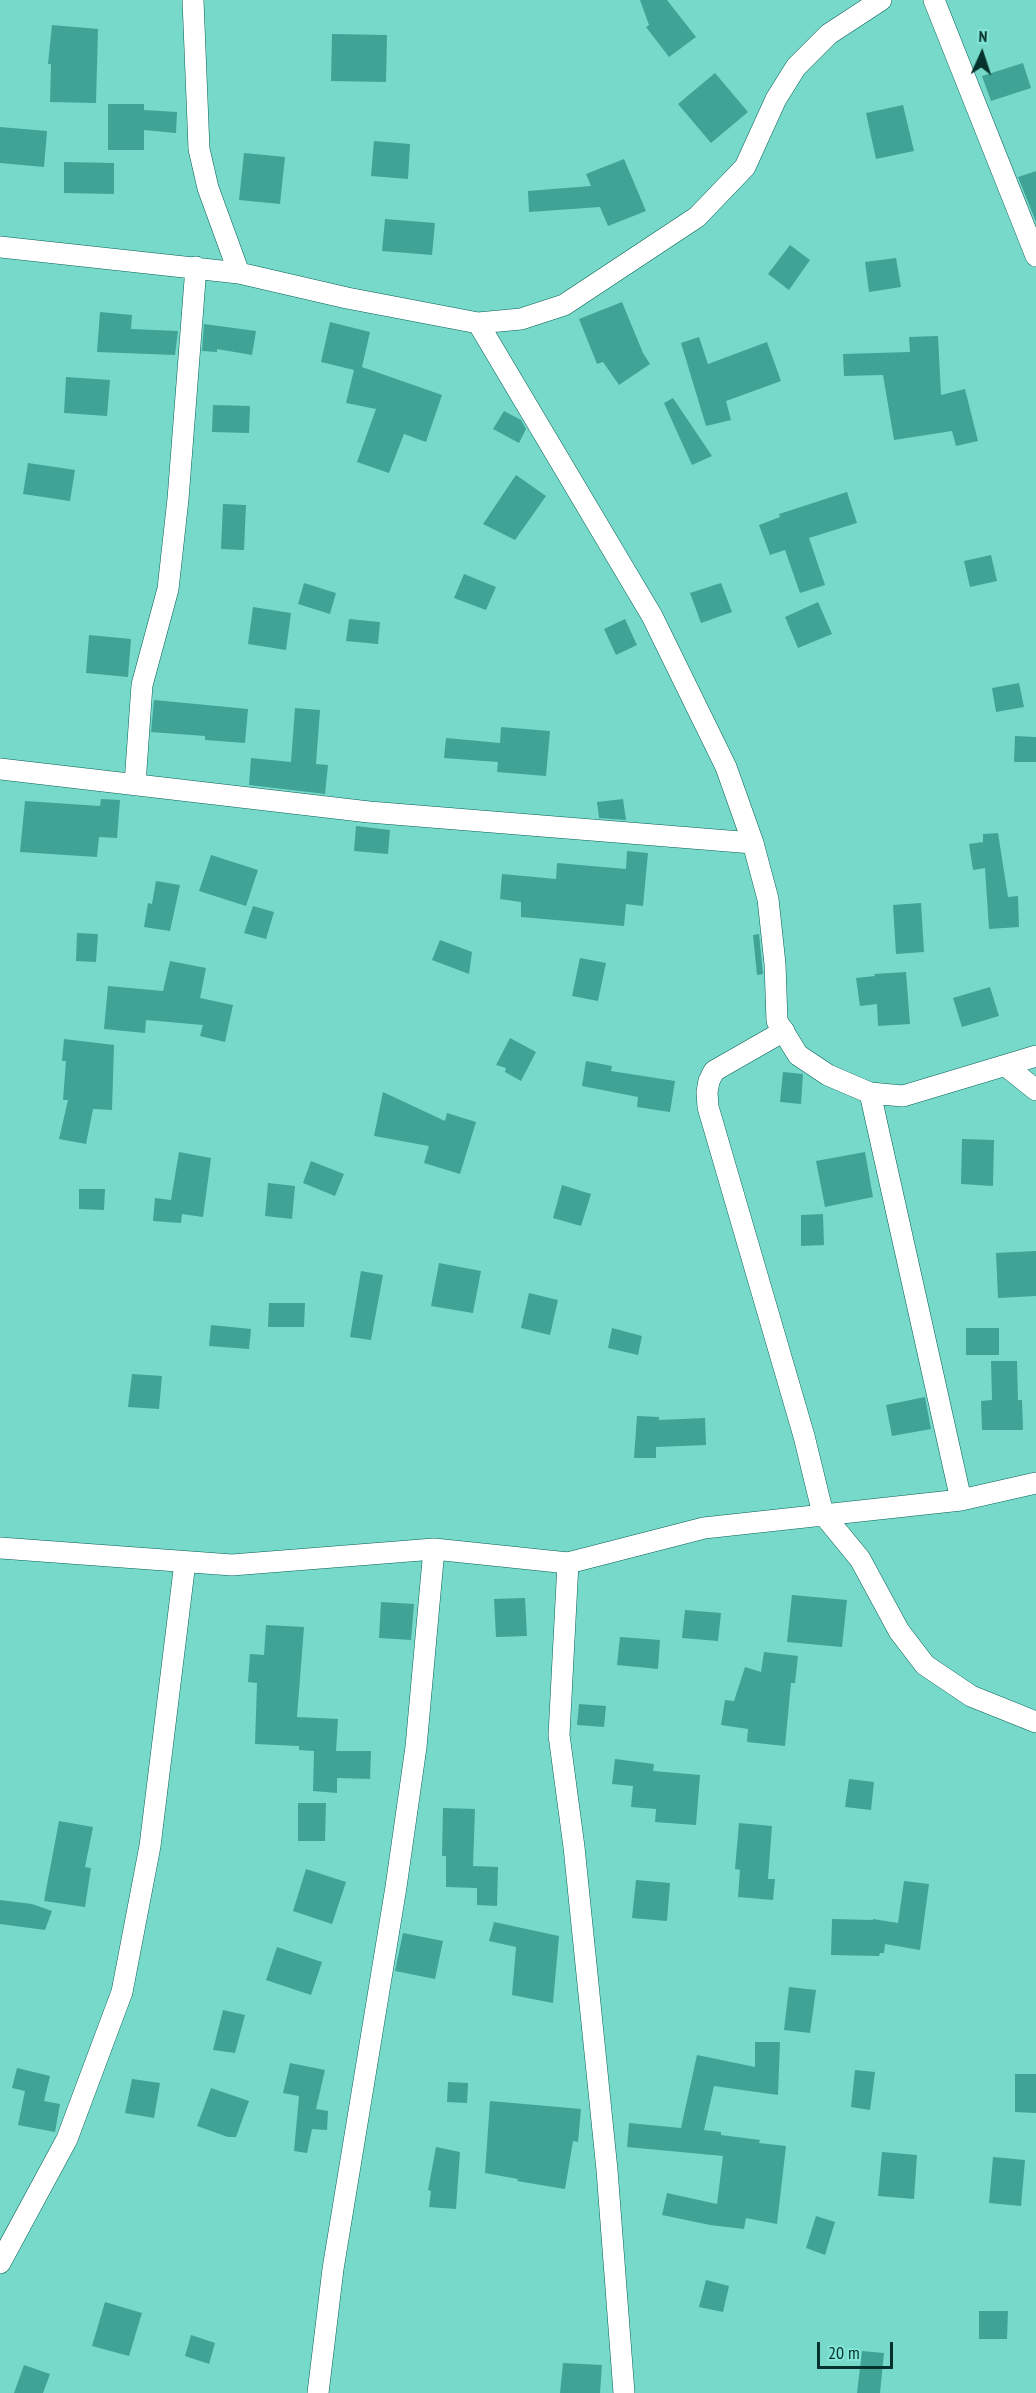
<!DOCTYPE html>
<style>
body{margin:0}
#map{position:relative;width:1036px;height:2393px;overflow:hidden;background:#77d9c9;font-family:"PT Sans Narrow",sans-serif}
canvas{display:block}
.north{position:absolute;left:952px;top:24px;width:60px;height:60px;-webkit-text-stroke:4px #84e6d6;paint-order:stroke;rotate:3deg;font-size:16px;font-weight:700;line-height:24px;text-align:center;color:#05322c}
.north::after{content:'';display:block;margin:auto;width:21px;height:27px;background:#05322c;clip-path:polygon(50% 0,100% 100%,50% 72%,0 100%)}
.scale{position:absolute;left:817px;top:2342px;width:76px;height:27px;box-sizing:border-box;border:3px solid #05322c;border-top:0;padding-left:8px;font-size:18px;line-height:21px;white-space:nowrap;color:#05322c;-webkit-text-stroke:4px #84e6d6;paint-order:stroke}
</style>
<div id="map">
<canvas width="1036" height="2393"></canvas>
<div class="north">N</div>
<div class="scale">20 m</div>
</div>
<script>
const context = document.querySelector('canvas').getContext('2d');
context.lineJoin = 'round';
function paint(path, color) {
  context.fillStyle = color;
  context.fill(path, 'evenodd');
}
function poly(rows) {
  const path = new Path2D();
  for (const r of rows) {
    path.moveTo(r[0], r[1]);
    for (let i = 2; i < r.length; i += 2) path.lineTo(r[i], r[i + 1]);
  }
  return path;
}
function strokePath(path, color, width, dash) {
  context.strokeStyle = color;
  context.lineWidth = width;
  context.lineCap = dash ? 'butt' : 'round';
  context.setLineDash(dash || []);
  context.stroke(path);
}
paint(poly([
 [640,0,667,0,696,37,669,57,646,27,649,25],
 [52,25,98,29,96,103,50,102,51,64,48,64],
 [332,34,387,35,386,82,331,81],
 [1023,63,1031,88,991,101,982,76],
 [715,73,748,112,711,143,678,104],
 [108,104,144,104,144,110,177,112,176,133,144,130,144,150,108,150],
 [903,105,914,151,876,159,866,113],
 [0,127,47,131,44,167,0,163],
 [374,141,410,144,408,179,371,176],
 [244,153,285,157,280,204,239,200],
 [624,159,646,211,608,226,600,207,529,212,528,191,591,186,586,174],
 [64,162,114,163,114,194,64,193],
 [1036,171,1036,222,1018,177],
 [385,219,435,223,432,255,382,251],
 [790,245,810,260,789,290,768,274],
 [896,258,901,287,869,292,865,262],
 [622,302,643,353,650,364,619,385,603,362,597,364,579,319],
 [100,312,132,315,131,329,178,331,175,355,97,352],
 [330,322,370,332,362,367,442,395,426,442,404,434,389,473,357,462,376,409,346,403,354,370,321,362],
 [204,324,256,331,252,355,217,349,217,352,202,351],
 [938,336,941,395,965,389,978,441,956,446,952,431,894,440,883,375,844,376,843,354,910,352,909,337],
 [699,337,708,364,767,342,781,381,726,401,731,420,706,426,681,343],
 [66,377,110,380,107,416,64,413],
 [673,398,712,456,692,465,664,403],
 [213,405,250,406,249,433,212,432],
 [504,411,521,420,526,429,519,443,493,429],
 [28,463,75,470,70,501,23,494],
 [516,475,546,496,515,540,483,524],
 [847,492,857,523,809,538,825,585,800,593,785,550,770,555,759,525,780,517,779,514],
 [223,504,246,505,244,550,221,549],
 [991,555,997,581,970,587,964,561],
 [464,574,496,587,486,610,454,598],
 [304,583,336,593,330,614,298,604],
 [721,583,732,612,701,623,690,593],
 [818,602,832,634,798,648,785,617],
 [253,607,291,613,286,650,248,644],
 [349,619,380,622,378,644,346,641],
 [625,619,637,645,616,655,604,629],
 [89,635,131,639,128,677,86,673],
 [1019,683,1024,707,996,712,992,688],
 [154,700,248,709,245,743,205,740,205,736,151,732],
 [295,708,320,710,316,764,328,765,325,794,249,785,251,758,291,762],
 [501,727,550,731,546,776,497,772,498,762,444,758,446,738,500,743],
 [1015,736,1036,737,1036,762,1014,762],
 [101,799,120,800,117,838,99,837,97,857,20,852,25,801,100,806],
 [623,799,626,820,599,818,597,802],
 [356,826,390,830,388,854,354,851],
 [998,833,1008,897,1018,896,1019,927,989,929,985,868,973,870,969,844,983,842,983,834],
 [627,851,648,853,643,906,626,904,624,926,521,917,521,902,500,899,502,874,556,879,557,863,626,869],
 [211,855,258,870,246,906,199,891],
 [156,881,180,885,170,931,144,927,148,903,152,904],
 [921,903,924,952,896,954,893,905],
 [253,906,274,912,266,939,244,933],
 [77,933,98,934,96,962,76,961],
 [759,934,763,974,757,975,753,935],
 [440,940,472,952,469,974,432,960],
 [580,958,606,963,598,1001,572,996],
 [170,961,206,968,200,998,233,1005,225,1042,200,1036,203,1025,146,1020,145,1033,104,1029,108,986,163,991],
 [906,972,910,1024,878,1026,877,1004,860,1006,856,978,875,976,874,974],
 [990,987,999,1016,962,1027,953,998],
 [510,1038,536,1052,521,1081,505,1072,506,1068,496,1065],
 [64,1039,114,1045,112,1110,93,1109,86,1144,59,1139,68,1100,63,1100,66,1061,62,1061],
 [586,1061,612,1066,611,1071,675,1081,670,1112,637,1107,638,1097,582,1086],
 [783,1072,803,1074,801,1104,780,1102],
 [383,1092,445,1121,447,1113,476,1122,460,1174,424,1163,429,1146,374,1136],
 [962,1139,994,1140,993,1186,961,1184],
 [179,1152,211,1158,203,1217,182,1214,181,1223,153,1221,155,1198,171,1200],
 [865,1152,873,1197,825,1207,816,1161],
 [311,1161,344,1174,335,1196,303,1183],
 [268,1183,295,1186,292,1219,265,1216],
 [562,1185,591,1194,581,1226,553,1218],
 [79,1189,105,1189,104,1210,79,1209],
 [823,1214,824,1245,801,1246,801,1215],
 [1036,1251,1036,1296,998,1298,996,1253],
 [439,1263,481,1271,473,1313,431,1306],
 [361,1271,383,1275,371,1340,350,1337],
 [529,1293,558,1300,550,1335,521,1328],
 [269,1303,305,1303,304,1327,268,1327],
 [211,1325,251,1329,249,1349,209,1346],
 [612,1328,642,1336,638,1355,608,1348],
 [966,1328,999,1328,999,1355,966,1355],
 [991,1361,1017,1361,1018,1400,1022,1400,1023,1430,982,1430,981,1401,992,1400],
 [132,1374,162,1376,159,1409,128,1407],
 [925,1397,931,1429,892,1436,886,1405],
 [637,1416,659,1417,659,1420,705,1418,706,1445,656,1447,656,1458,634,1458],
 [792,1595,847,1600,842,1647,787,1642],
 [525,1598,527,1636,496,1637,494,1599],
 [381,1602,414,1604,411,1640,379,1638],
 [685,1610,721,1613,718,1641,682,1638],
 [266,1625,304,1627,297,1717,338,1719,336,1751,371,1751,370,1779,337,1778,337,1793,313,1791,314,1751,299,1750,299,1746,255,1744,257,1683,248,1682,250,1654,264,1655],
 [620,1637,660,1640,658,1669,617,1665],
 [764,1652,798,1656,795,1683,791,1683,785,1746,747,1742,748,1729,721,1725,725,1700,734,1701,745,1667,761,1672],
 [579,1704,606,1706,604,1727,577,1725],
 [615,1759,654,1764,653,1771,700,1775,696,1825,655,1822,656,1809,631,1807,633,1786,612,1784],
 [849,1779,874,1782,871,1810,845,1807],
 [298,1803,326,1803,325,1841,298,1841],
 [443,1808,475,1809,473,1866,498,1867,497,1906,477,1905,477,1888,446,1887,446,1856,442,1856],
 [59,1821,93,1827,85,1867,91,1868,85,1907,44,1901],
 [739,1823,772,1826,768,1879,775,1879,773,1900,738,1897,740,1870,735,1869],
 [306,1869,346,1882,332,1924,293,1911],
 [636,1880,670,1883,667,1921,632,1918],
 [904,1881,929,1884,920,1950,885,1944,884,1953,880,1953,879,1956,831,1955,832,1919,873,1920,873,1919,898,1923],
 [0,1900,32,1904,52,1911,45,1930,0,1924],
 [494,1922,559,1936,553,2003,512,1995,516,1947,489,1941],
 [403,1933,443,1941,435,1979,395,1971],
 [277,1947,322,1962,311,1995,266,1980],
 [789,1987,816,1990,810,2033,784,2030],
 [223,2010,245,2015,235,2053,213,2050],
 [755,2042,780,2042,778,2095,714,2086,704,2130,721,2132,721,2135,760,2140,759,2143,786,2146,777,2224,746,2218,744,2229,710,2225,662,2215,667,2193,717,2204,723,2156,627,2147,629,2123,681,2128,697,2055,755,2067],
 [290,2063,325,2070,316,2109,328,2111,327,2130,312,2129,307,2153,294,2151,299,2096,283,2093],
 [17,2068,50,2076,44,2101,60,2104,55,2132,18,2125,25,2091,12,2088],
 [855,2070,875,2072,870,2110,851,2107],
 [1015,2074,1036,2074,1036,2113,1015,2112],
 [132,2079,160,2083,154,2118,125,2113],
 [448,2082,468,2083,467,2103,447,2102],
 [211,2088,249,2101,236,2137,228,2137,197,2126],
 [490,2101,581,2109,578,2142,573,2141,565,2189,517,2181,518,2179,485,2173],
 [436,2147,460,2152,456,2209,429,2207,431,2191,428,2190],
 [882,2152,917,2155,914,2199,878,2196],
 [993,2157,1025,2160,1021,2206,989,2203],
 [816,2216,835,2222,825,2255,806,2248],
 [706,2280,729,2286,723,2312,699,2307],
 [105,2302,142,2313,129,2356,92,2346],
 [979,2311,1008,2311,1007,2339,979,2339],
 [191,2335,215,2343,209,2364,185,2356],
 [862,2351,884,2353,880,2393,857,2393],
 [563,2363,602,2365,600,2393,560,2393],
 [24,2365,50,2374,43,2393,14,2393]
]), '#3fa496');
const minor = poly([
 [193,0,199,149,208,188,239,273],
 [934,0,1036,256],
 [0,247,239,273,347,298,478,323,521,319,564,305,697,217,745,167,776,99,796,67,829,34,881,0],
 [478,323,652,616,726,767,753,843,768,899,775,964,777,1021,798,1055,828,1075,870,1093,903,1096,1036,1056],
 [0,769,369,812,753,843],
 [135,784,142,685,168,589,178,499,196,267],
 [784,1031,714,1071,709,1081,707,1092,708,1107,804,1436,823,1514,860,1559,899,1631,925,1665,971,1696,1036,1722],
 [1006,1066,1036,1090],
 [870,1093,961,1500],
 [0,1548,232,1565,434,1549,568,1563,704,1528,961,1500,1036,1483],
 [568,1563,559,1735,574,1847,607,2170,624,2393],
 [0,2263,67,2139,122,1992,150,1846,185,1562],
 [318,2393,333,2269,396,1887,416,1747,434,1549]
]);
strokePath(minor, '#066056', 22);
strokePath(minor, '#fff', 21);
</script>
